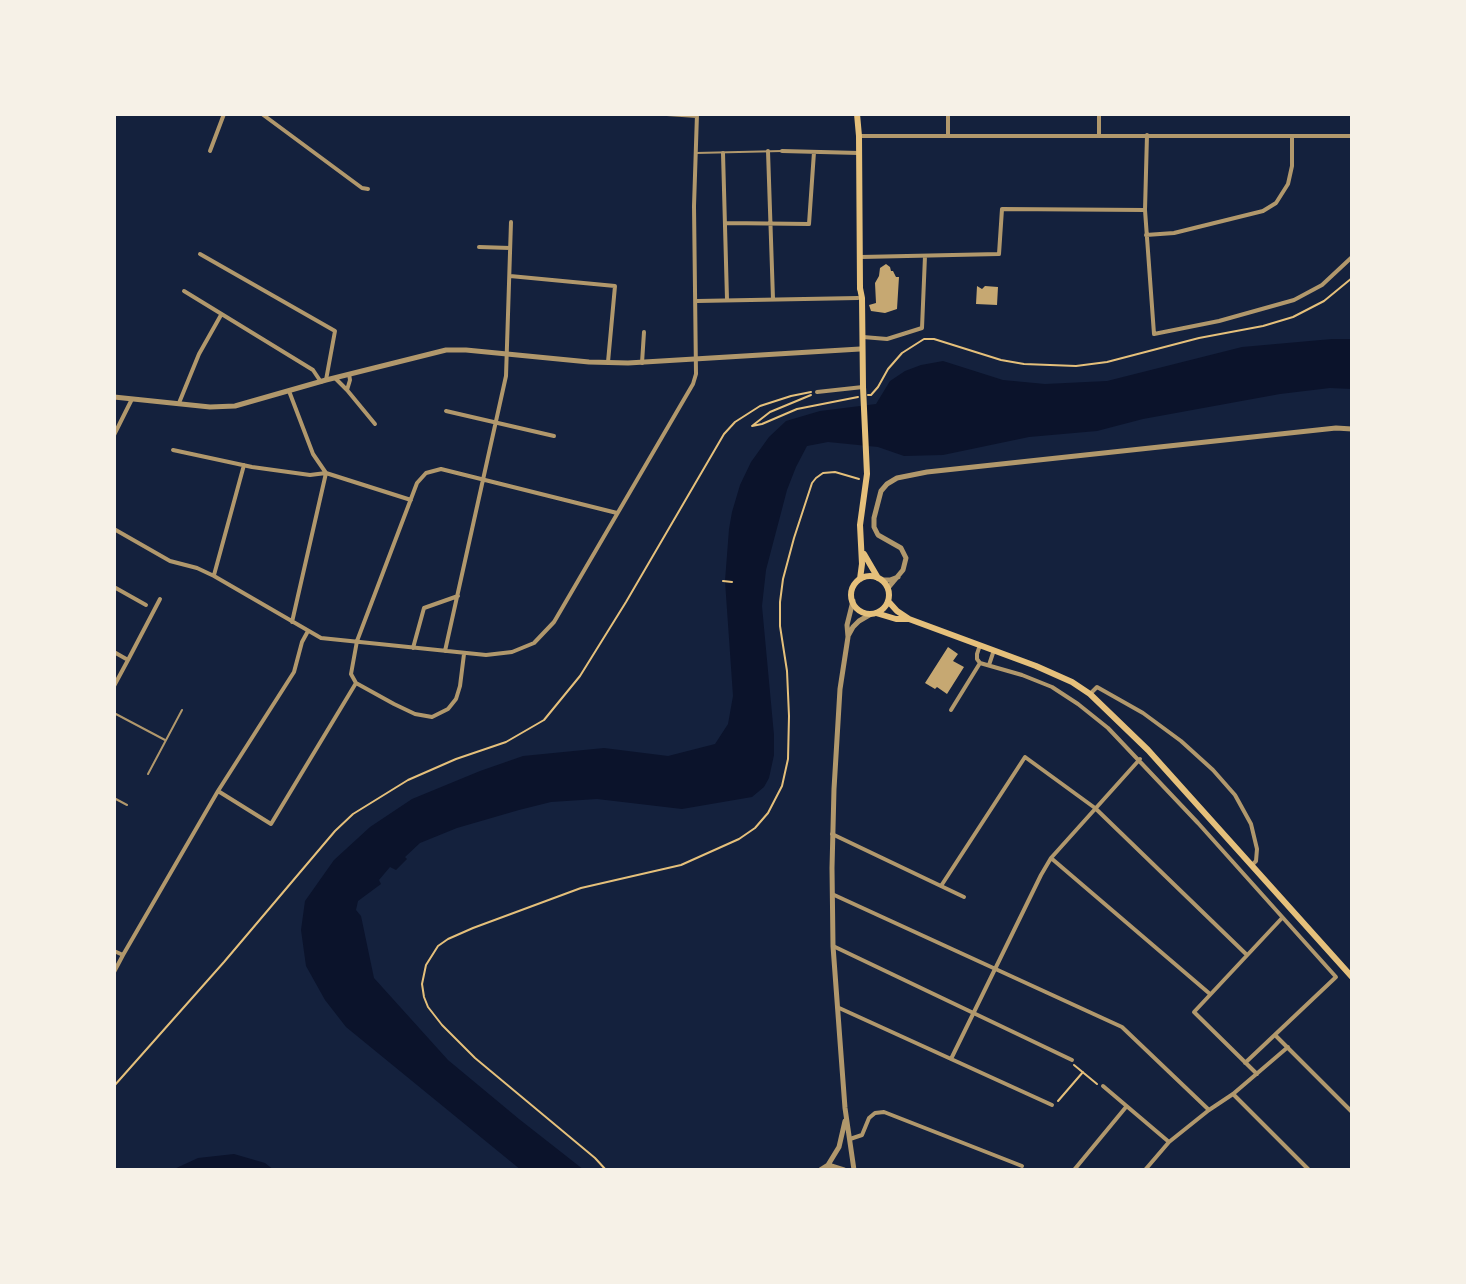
<!DOCTYPE html>
<style>
body{margin:0}
#map{position:relative;width:1466px;height:1284px;overflow:hidden;background:#14213d;font-family:Jost,sans-serif}
canvas{display:block}
.frame{position:absolute;inset:0;border:116px solid #f6f1e7;pointer-events:none}
</style>
<div id="map">
<canvas width="1466" height="1284"></canvas>
<div class="frame"></div>
</div>
<script>
const context = document.querySelector('canvas').getContext('2d');
context.lineJoin = 'round';
function paint(path, color) {
  context.fillStyle = color;
  context.fill(path, 'evenodd');
}
function poly(rows) {
  const path = new Path2D();
  for (const r of rows) {
    if (r.length === 3) {
      path.moveTo(r[0] + r[2], r[1]);
      path.arc(r[0], r[1], r[2], 0, 2 * Math.PI);
      continue;
    }
    path.moveTo(r[0], r[1]);
    for (let i = 2; i < r.length; i += 2) path.lineTo(r[i], r[i + 1]);
  }
  return path;
}
function strokePath(path, color, width, dash) {
  context.strokeStyle = color;
  context.lineWidth = width;
  context.lineCap = dash ? 'butt' : 'round';
  context.setLineDash(dash || []);
  context.stroke(path);
}
paint(poly([
 [1332,339,1352,339,1352,389,1330,388,1280,394,1143,419,1097,431,1029,437,943,455,904,456,878,447,828,442,807,446,796,467,787,490,766,570,762,606,774,735,774,755,769,778,764,787,752,797,682,809,597,799,551,802,519,810,457,828,420,843,405,857,407,859,396,870,390,867,379,880,381,884,358,901,356,910,361,916,374,978,448,1060,519,1119,584,1170,521,1170,346,1027,325,1000,306,966,301,930,305,901,334,860,370,827,412,799,480,771,523,756,604,748,668,756,715,744,728,724,733,696,725,581,729,529,732,512,740,485,751,462,769,437,786,421,820,411,876,404,890,381,905,371,921,365,943,361,1003,380,1045,384,1107,381,1242,347],
 [234,1154,265,1163,274,1170,172,1170,198,1158]
]), '#0b132b');
paint(poly([
 [886,264,890,267,891,271,893,271,896,277,899,277,897,309,885,313,871,311,869,305,876,303,875,283,879,276,880,268],
 [977,286,982,289,985,286,998,287,997,305,976,304],
 [948,647,958,654,953,661,964,667,947,694,937,687,935,689,925,683]
]), '#c6a872');
strokePath(poly([
 [811,395,770,412,752,426,762,424,797,409,858,397],
 [868,395,871,395,878,387,888,369,902,353,924,339,934,339,1001,360,1024,364,1076,366,1107,362,1199,338,1263,326,1293,317,1324,301,1352,278],
 [723,581,732,582],
 [1074,1065,1097,1084],
 [114,1086,224,962,335,831,353,814,408,780,456,759,506,742,544,720,580,676,626,602,724,434,735,422,760,406,791,396,811,392],
 [1058,1101,1083,1072],
 [606,1170,595,1158,475,1058,442,1025,428,1007,424,997,422,984,426,965,438,946,448,939,473,928,581,888,681,865,739,839,755,828,768,813,782,786,788,759,789,716,787,671,780,626,780,602,783,579,794,538,812,483,816,478,823,473,835,472,859,479]
]), '#e5c07b', 2);
strokePath(poly([
 [696,153,782,151],
 [114,713,165,740],
 [148,774,182,710],
 [114,798,127,805]
]), '#b1986c', 2);
strokePath(poly([
 [262,114,362,188,368,189],
 [667,114,697,116],
 [1147,135,1145,210,1154,334,1219,321,1294,300,1322,285,1352,257],
 [859,136,1352,136],
 [948,136,948,114],
 [1099,136,1099,114],
 [210,151,224,114],
 [768,151,773,299],
 [782,151,859,153],
 [723,153,727,299],
 [726,223,809,224,814,152],
 [1146,235,1174,233,1263,211,1276,203,1288,184,1292,166,1292,136],
 [479,247,510,248],
 [200,254,335,331,326,380],
 [861,257,999,254,1002,209,1145,210],
 [510,276,615,286,608,362],
 [184,291,313,370,321,382],
 [697,301,858,298],
 [863,337,887,339,922,328,925,256],
 [642,363,644,332],
 [335,378,347,390,375,424],
 [347,390,350,380,349,374],
 [289,391,313,454,326,473,292,622],
 [817,392,863,387],
 [179,403,199,354,221,315],
 [446,411,554,436],
 [114,435,132,399],
 [173,450,252,467,310,475,326,473,411,500],
 [114,529,170,561,197,568,214,576,321,638,486,655,512,652,534,643,554,622,693,384,696,374,694,206,697,114],
 [214,575,244,465],
 [114,587,146,605],
 [980,645,977,654,977,659,980,663,1022,675,1052,687,1078,704,1108,728,1198,823,1336,977,1245,1063],
 [413,648,424,608,458,596],
 [445,651,506,376,511,222],
 [114,652,128,660,114,686],
 [464,654,460,686,456,699,448,709,432,717,415,714,394,704,356,683,351,674,357,641,417,483,426,473,441,469,617,513],
 [128,660,160,599],
 [989,665,994,650],
 [1090,694,1097,687,1143,713,1181,741,1213,770,1235,795,1251,824,1257,849,1256,861,1252,865],
 [951,710,980,663],
 [218,791,271,824,356,683],
 [832,834,964,897],
 [1051,858,1210,994],
 [941,886,1025,757,1095,808,1247,955],
 [832,894,1122,1027,1209,1110],
 [833,946,1072,1060],
 [114,951,123,955,218,791,294,672,302,642,308,631],
 [114,972,123,955],
 [837,1007,1052,1105],
 [1275,1035,1352,1112],
 [951,1059,1041,875,1051,858,1140,759],
 [1257,1074,1194,1012,1282,918],
 [1103,1086,1169,1142],
 [1233,1094,1309,1170],
 [850,1139,862,1135,869,1118,875,1113,884,1112,1022,1166],
 [1074,1170,1126,1107],
 [1145,1170,1169,1142,1209,1110,1233,1094,1288,1047]
]), '#b1986c', 4);
strokePath(poly([
 [114,397,210,407,235,406,326,380,446,350,466,350,589,362,628,363,860,349],
 [881,580,890,580,898,577],
 [888,588,903,570,906,558,901,548,878,535,874,527,874,518,881,491,887,484,897,478,927,472,1336,428,1352,429],
 [853,601,847,625,848,637,840,689,834,789,832,868,833,946,840,1041,845,1108,854,1170],
 [848,636,853,627,859,621,871,614],
 [828,1165,839,1147,845,1121],
 [820,1170,828,1165,844,1170]
]), '#b1986c', 5);
strokePath(poly([
 [857,114,859,136,860,289],
 [864,554,878,578],
 [870,595,19],
 [860,579,862,564,860,525,867,474,863,387,862,298,860,288],
 [888,601,897,611,909,619,1036,666,1072,682,1090,694,1148,750,1352,977],
 [876,613,896,619,907,619]
]), '#e5c07b', 6);
</script>
